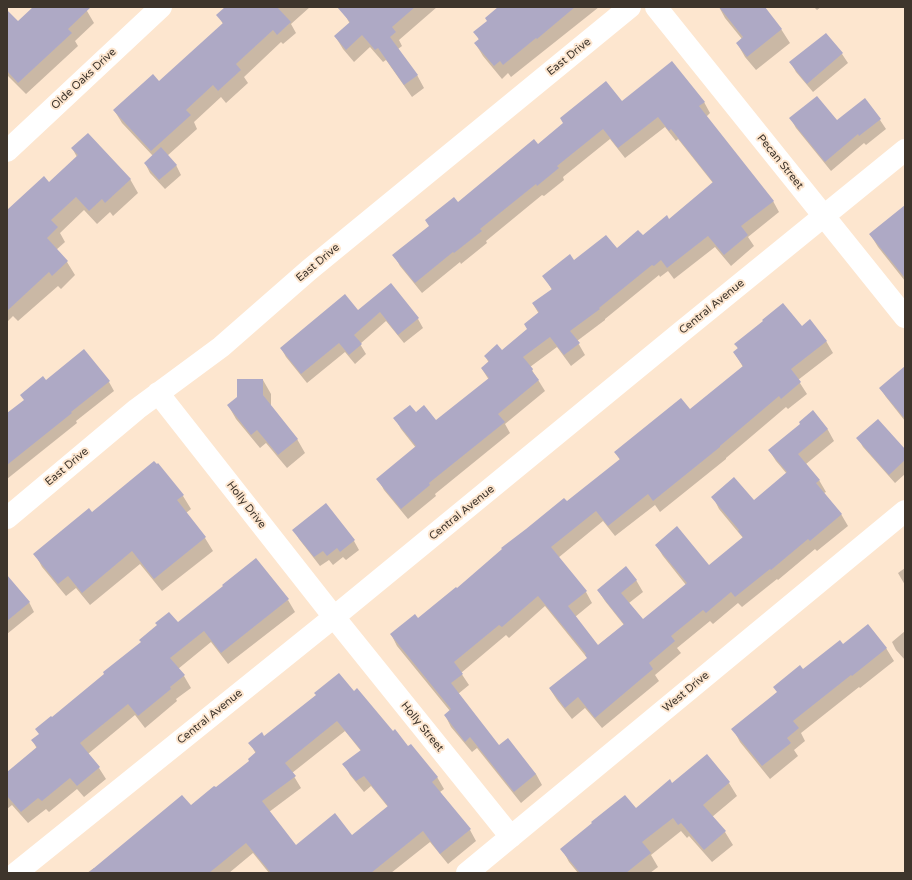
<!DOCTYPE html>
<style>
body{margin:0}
#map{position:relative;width:912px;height:880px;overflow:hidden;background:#fde6cf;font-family:"Varela Round",sans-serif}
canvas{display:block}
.frame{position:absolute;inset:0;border:8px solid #3e352c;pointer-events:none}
</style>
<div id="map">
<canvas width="912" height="880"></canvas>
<div class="frame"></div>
</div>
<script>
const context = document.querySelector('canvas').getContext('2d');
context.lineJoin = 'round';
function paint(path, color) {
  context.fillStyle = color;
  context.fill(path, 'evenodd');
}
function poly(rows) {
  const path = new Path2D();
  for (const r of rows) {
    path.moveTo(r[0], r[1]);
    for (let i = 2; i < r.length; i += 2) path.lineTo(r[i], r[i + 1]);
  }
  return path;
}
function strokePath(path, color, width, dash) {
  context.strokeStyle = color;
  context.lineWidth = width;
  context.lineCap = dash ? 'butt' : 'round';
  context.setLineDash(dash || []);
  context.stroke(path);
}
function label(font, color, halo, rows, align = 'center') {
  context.font = font + ' "Varela Round",sans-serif';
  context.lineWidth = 4;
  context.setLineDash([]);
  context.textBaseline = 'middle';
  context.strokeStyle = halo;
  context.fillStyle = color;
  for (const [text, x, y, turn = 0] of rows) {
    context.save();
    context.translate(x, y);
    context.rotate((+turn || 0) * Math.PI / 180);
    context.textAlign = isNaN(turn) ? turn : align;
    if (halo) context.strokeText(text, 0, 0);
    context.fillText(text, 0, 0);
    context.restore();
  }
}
paint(poly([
 [35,7,83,7,87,11,94,23,75,41,78,46,26,94,7,75,7,12,17,23],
 [226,7,310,7,291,24,296,33,283,44,281,42,244,77,248,83,226,103,221,97,194,122,197,129,167,156,176,165,181,175,165,189,150,173,145,163,153,156,122,123,114,110,159,83,223,24,218,15],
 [351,7,437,7,399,40,402,46,398,49,417,75,424,88,412,97,386,60,383,62,370,47,354,62,343,49,335,36,350,24,344,13],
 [499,7,599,7,511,77,508,73,502,79,483,56,475,43,479,40,475,32,488,21],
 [719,7,763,7,781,29,790,43,756,70,745,57,737,43,742,39,725,18],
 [814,7,821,7,817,10],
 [826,34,842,54,848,63,813,92,796,72,791,63],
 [865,100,880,120,886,129,866,145,864,143,831,171,796,128,791,119,837,122],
 [622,102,704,102,710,113,706,117,773,201,779,212,748,237,754,246,731,266,715,247,674,279,668,271,660,277,659,275,605,319,605,320,577,341,585,355,571,366,557,347,530,367,545,391,505,424,510,433,435,494,436,496,408,519,384,490,378,479,416,448,401,429,395,418,416,413,436,421,489,380,482,369,489,363,485,356,502,352,528,329,539,314,533,304,552,290,544,276,574,261,616,249,643,237,669,220,713,183,678,139,676,141,665,127,625,158,610,139,563,177,564,180,544,196,542,195,486,241,487,243,461,264,460,262,422,293,400,266,394,255,458,203,538,145],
 [72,148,130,179,138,193,113,216,110,212,97,224,84,210,60,233,65,242,56,250,67,262,75,275,61,289,58,286,18,321,13,316,7,322,7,212,49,183,77,157],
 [905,206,905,281,878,247,870,234],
 [391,285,418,319,423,328,404,343,386,321,360,344,366,354,355,364,345,352,307,383,286,357,281,348,358,311],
 [802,327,826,341,833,353,798,380,807,394,788,409,786,407,726,458,726,459,660,512,655,505,615,536,603,521,558,558,586,592,592,603,575,617,597,646,624,625,605,601,598,590,636,580,643,592,629,603,643,620,686,585,663,556,656,545,709,566,743,538,719,509,713,497,754,502,787,474,776,461,769,450,801,424,813,411,828,430,834,441,806,464,819,480,826,492,824,493,841,514,848,526,817,551,815,549,778,580,777,579,742,607,738,603,713,624,710,621,677,648,681,653,655,675,659,681,602,728,585,708,572,719,557,700,550,689,588,659,545,606,509,638,506,635,461,673,469,685,458,694,499,747,536,774,542,785,521,803,477,748,472,752,451,727,445,715,450,711,397,646,391,634,418,620,620,460,615,452,690,410,743,367,734,352,738,349,736,344],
 [905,375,905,421,886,397,880,388],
 [263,380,271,394,271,406,297,439,305,453,287,468,266,443,260,448,236,419,228,405],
 [46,381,109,382,114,391,76,421,77,423,7,479,7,415,25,400],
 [858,438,905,451,905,474,895,483,863,447],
 [158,465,183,496,191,509,186,513,205,538,213,551,162,591,140,564,90,605,76,588,66,596,42,567,35,554,92,513],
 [294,530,354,541,359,550,346,560,343,557,333,565,329,560,320,566,299,539],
 [905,568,905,585,898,573],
 [7,577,29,602,34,612,7,634],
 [288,600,295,612,228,664,211,642,178,669,184,676,191,688,176,699,177,701,145,728,135,715,88,754,99,768,106,779,84,797,77,789,49,812,46,809,28,823,12,805,7,809,7,774,37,749,33,741,40,735,52,718,178,624],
 [905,631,905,660,896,650,892,642],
 [843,645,886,648,894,661,860,688,859,687,801,733,805,741,794,750,798,756,770,779,740,742,733,729,803,671],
 [317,695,393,732,437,777,444,789,440,792,470,830,476,841,448,864,430,842,391,873,269,873,253,853,229,873,87,873,94,868,95,869,190,807,216,789,250,761,256,754,250,743,264,737],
 [345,731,361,751,344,764,350,775,364,792,371,786,388,807,352,836,296,846,269,812,301,788,292,773],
 [729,783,737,796,712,817,725,832,733,845,712,862,689,836,687,838,681,831,651,855,658,867,650,873,578,873,569,862,562,849,635,809,672,784]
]), '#0003');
paint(poly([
 [33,7,91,7,68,29,72,33,18,83,7,71,7,10,18,21],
 [225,7,277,7,291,22,277,35,273,30,236,64,241,70,218,91,213,85,186,110,191,115,151,151,113,110,153,74,159,81,223,23,216,15],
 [337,7,415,7,392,27,396,32,390,37,418,75,404,85,378,48,375,50,362,35,346,50,334,36,350,22],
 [498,7,575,7,537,39,536,38,503,65,500,61,494,66,474,43,479,39,473,32,487,21,485,18],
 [719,7,765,7,782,29,747,57,736,43,743,37],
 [826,33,843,53,807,84,789,62],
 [672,61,705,102,699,106,774,201,741,226,748,235,724,255,708,236,667,268,661,260,654,266,652,265,599,308,600,309,570,331,580,343,564,355,550,337,523,357,533,369,532,371,539,380,498,414,505,422,429,483,430,485,401,509,376,479,416,446,393,418,410,405,416,412,424,405,436,420,489,378,481,368,489,361,484,356,497,344,502,350,527,329,524,324,539,312,532,303,552,289,542,276,570,254,574,260,606,235,617,248,638,230,643,235,667,215,669,219,713,182,671,129,669,131,658,117,618,148,603,129,557,166,559,168,537,186,536,184,480,229,482,231,454,253,453,252,415,283,392,255,429,226,425,220,454,197,458,202,534,139,538,144,563,123,560,118,606,81,622,101],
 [817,96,837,120,865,98,881,119,859,136,858,134,825,162,789,118],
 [88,133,131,179,105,203,102,199,89,211,76,197,51,220,58,227,47,238,68,261,52,276,49,272,7,311,7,210,44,176,49,182,78,155,71,148],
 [161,147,177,165,159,180,144,163],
 [905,205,905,278,869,234],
 [391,283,419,318,398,335,380,312,354,335,362,344,349,355,339,343,301,374,280,348,345,294,358,310],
 [783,303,802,326,810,319,827,341,791,369,801,382,781,399,779,396,720,446,720,447,653,501,648,494,608,526,596,511,551,547,587,591,568,606,598,645,624,624,597,590,626,566,637,580,621,593,643,619,687,583,655,545,677,526,709,565,743,537,738,531,739,530,711,497,734,477,754,500,787,472,768,450,800,424,799,422,813,410,828,429,798,454,820,480,816,483,842,514,810,541,808,539,771,570,770,569,735,597,731,592,706,613,703,610,671,636,675,641,649,663,653,669,595,718,578,697,565,708,549,688,587,658,585,655,586,654,538,596,502,627,499,625,454,662,463,674,451,683,499,745,508,738,536,774,514,792,470,737,465,742,444,715,451,709,390,634,415,614,418,618,456,587,457,588,502,549,501,548,526,529,564,498,567,501,620,459,614,452,681,398,690,409,743,366,733,352,738,348,734,344,763,321,762,320],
 [84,349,110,381,71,412,72,413,7,465,7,413,24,400,20,395,43,376,46,380],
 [905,366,905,419,879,388],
 [237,379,263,379,263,395,298,439,278,455,257,430,251,435,227,405,237,397],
 [878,419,905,449,905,460,889,475,856,438],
 [154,461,157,464,158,463,184,495,177,500,206,537,154,579,132,551,82,593,68,576,58,584,33,554,89,508,92,512],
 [326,503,355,540,340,552,337,548,327,556,323,551,314,557,292,530],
 [256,558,289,599,221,653,204,631,170,658,185,675,170,687,171,689,138,716,128,704,80,743,100,767,77,786,70,778,42,801,38,798,21,812,7,796,7,772,37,747,31,740,39,734,35,729,51,716,52,717,104,674,103,672,141,642,139,640,157,625,155,623,169,612,178,622,223,586,222,585],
 [7,575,30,602,7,621],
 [868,624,887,648,852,676,851,675,793,721,799,728,787,738,791,743,762,766,731,729,777,692,773,687,800,665,803,669,840,640,843,644],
 [339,673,354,691,357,688,393,731,395,729,408,746,411,744,438,777,432,782,471,829,440,854,423,831,371,873,271,873,246,843,209,873,88,873,182,795,191,805,214,786,216,787,249,761,248,759,256,752,248,743,262,732,264,736,316,695,314,693],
 [337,721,361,750,342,764,356,781,364,776,388,806,352,835,335,813,296,845,262,801,296,776,285,763],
 [707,754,730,782,703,805,726,831,704,850,681,823,678,825,673,818,642,842,651,853,626,873,580,873,560,849,592,823,591,822,625,795,636,808,670,779,672,783]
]), '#aea9c5');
strokePath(poly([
 [656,7,905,317],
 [7,151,161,7],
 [158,393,334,617,511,837],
 [7,518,137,409,221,347,309,270,630,7],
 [467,873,905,511]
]), '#fff', 22);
strokePath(poly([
 [16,873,334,617,680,333,905,150]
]), '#fff', 22);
label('11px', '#3e352c', '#fde6cf', [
 ["East Drive",569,57,-39],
 ["Olde Oaks Drive",84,79,-43],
 ["Pecan Street",780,162,51],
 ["East Drive",318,263,-40],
 ["Central Avenue",712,307,-39],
 ["East Drive",67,467,-40],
 ["Holly Drive",246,505,52],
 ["Central Avenue",462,513,-39],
 ["West Drive",686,692,-40],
 ["Central Avenue",210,717,-39],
 ["Holly Street",422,727,51]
]);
</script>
